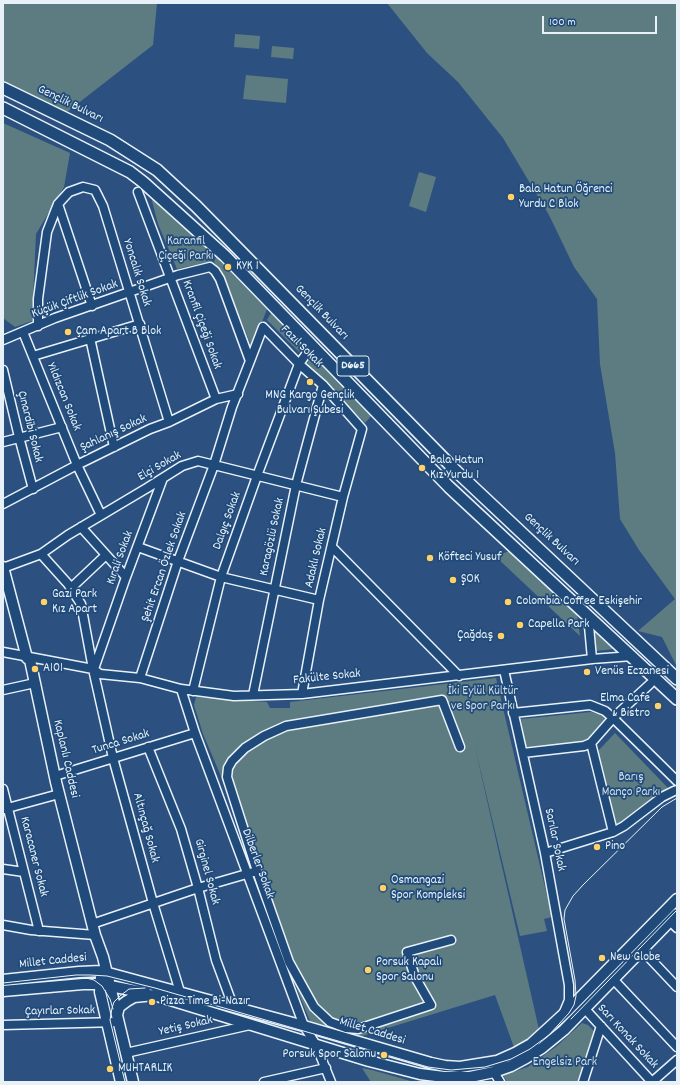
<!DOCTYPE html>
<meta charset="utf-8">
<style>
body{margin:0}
#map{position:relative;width:680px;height:1085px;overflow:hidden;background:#2c5180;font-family:Dekko,sans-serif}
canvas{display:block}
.frame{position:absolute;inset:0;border:4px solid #e8f1f8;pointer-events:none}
.scale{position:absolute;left:542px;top:16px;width:115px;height:18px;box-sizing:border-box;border:2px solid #e8f1f8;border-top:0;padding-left:5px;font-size:12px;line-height:14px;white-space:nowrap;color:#e8f1f8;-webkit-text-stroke:3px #1f4a7a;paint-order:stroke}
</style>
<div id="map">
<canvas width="680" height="1085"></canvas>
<div class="frame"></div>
<div class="scale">100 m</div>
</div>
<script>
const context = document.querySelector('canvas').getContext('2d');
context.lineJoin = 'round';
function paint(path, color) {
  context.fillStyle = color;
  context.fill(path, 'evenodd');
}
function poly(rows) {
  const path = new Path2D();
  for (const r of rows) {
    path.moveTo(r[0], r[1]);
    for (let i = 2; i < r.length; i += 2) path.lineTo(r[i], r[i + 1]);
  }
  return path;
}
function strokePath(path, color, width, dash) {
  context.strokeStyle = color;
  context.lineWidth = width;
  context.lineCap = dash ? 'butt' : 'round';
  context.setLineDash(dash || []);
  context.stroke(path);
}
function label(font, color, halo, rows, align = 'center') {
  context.font = font + ' Dekko,sans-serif';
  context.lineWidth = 3.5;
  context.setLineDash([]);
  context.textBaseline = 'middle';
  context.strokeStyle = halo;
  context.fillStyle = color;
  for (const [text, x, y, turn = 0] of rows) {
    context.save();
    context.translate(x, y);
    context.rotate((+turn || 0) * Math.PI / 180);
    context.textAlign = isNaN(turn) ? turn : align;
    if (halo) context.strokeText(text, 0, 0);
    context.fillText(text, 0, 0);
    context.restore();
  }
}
paint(poly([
 [3,3,157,3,153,45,67,112,3,82],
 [387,3,677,3,677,667,662,637,638,631,675,599,639,550,620,519,615,453,600,364,597,299,574,267,549,215,503,138,458,82,427,53],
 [235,34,260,36,259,49,234,47],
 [272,46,294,48,293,59,271,57],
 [246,75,288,79,286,103,243,99],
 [3,123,70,153,64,187,36,234,32,321,15,327,3,318],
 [419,172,436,177,426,212,409,206],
 [154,195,184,223,215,255,213,261,177,269,158,224,152,201],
 [216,257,267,309,252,348,223,274,214,262],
 [271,313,303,345,299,352,267,320],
 [311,354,372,415,365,423,307,364],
 [510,551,577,613,580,636,495,556],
 [592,630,614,649,596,651],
 [496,678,552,917,544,919,547,931,520,936,474,743,540,1034,515,1050,495,995,362,1036,310,1021,287,965,232,811,226,788,203,734,194,705,196,697,267,702,270,708,290,708,290,702],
 [591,712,601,714,605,719,590,738,583,742,526,747,521,719],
 [615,733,668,788,616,827,598,751],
 [582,1023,588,1025,594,1031,581,1082,507,1082,503,1075,528,1067,557,1046],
 [362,1068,372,1070,414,1082,371,1082]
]), '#5c7c81');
const minor = poly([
 [138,192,216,399],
 [58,204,92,306],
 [38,326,38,299,47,232,56,209,58,204,69,192,83,187,95,190,103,206,169,422],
 [23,332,77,465,101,515],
 [90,338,114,447],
 [3,340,55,318,178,275,210,267,215,271,220,279,250,361,232,407,214,465,178,561,140,678],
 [33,356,140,324],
 [250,361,263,327,299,364,323,385,362,429,343,497,319,600,302,694],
 [3,370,19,437,33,489],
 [3,442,62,427],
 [3,504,77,465,150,429,169,422,216,399,238,394],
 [81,527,126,577],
 [138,547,221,577,319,600],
 [332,547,459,676],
 [41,554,68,584,81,604,93,669,113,758,153,903,180,992],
 [3,568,41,554,68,535,147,488,182,466,198,461,343,497],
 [71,588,106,555],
 [588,615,592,659],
 [3,652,93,669,100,674,140,678,181,689,234,696,302,694,592,659,632,656],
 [94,669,126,577,163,478],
 [504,670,545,853,569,985,569,1000,564,1012],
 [181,689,195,733,304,1026,316,1045,331,1082],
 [3,690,35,683],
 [193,691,221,577,257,476,299,364,312,346],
 [253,695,296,485,323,385],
 [513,713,590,705,605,711,613,718,677,781],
 [591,743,613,832,624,826,662,797,674,791,677,790],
 [148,747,181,829,198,888,216,960,233,1006],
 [523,753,584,746,591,743,613,718,650,684],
 [55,776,195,733],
 [3,789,39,931],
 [4,809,59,794],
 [545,853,613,832],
 [3,869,24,872],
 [257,871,289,962,314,1007,330,1022,346,1028,358,1029,431,1005,415,977,407,952,451,940],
 [670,921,677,928],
 [92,924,198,888,257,871,227,777,228,768,232,761,245,748,264,736,286,726,442,700,460,747],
 [3,925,31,930,95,935],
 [642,950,677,987],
 [613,979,677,1047],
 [585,1009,652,1082],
 [3,1025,118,1022],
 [126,1053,250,1025],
 [494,1072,500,1082],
 [264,1082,326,1068],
 [583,1082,601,1026],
 [652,1082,677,1060]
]);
const major = poly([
 [3,567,27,658,30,660,56,782,95,935,103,957,133,1082],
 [101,977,100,992,121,1082],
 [3,980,79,972,101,971,304,1026,431,1063,445,1066,460,1067,497,1061,515,1053,531,1044,567,1011,677,899],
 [3,991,83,984,100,984,146,993],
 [117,1015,119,1007,127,1001,134,997,154,995,369,1061,420,1074,444,1077,470,1077,494,1072,511,1066,526,1058,542,1048,564,1030,677,914]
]);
const highway = poly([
 [3,88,110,140,157,170,196,206,456,471,677,679],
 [3,108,130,172,143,182,225,256,449,487,677,699]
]);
strokePath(minor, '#e8f1f8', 11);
strokePath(major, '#e8f1f8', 13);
strokePath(highway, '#e8f1f8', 14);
strokePath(minor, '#1f4a7a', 8);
strokePath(major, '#1f4a7a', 10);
strokePath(highway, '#1f4a7a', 11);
strokePath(poly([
 [86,978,94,980,102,986,110,999,113,1009],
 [3,983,76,975,90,975,107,976,155,988,428,1067,451,1070,485,1067,511,1059,530,1049,549,1035,569,1013,574,1005,576,996,575,980,564,919,565,910,573,896,583,885,662,807,677,798],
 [571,1019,677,910],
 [125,1082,110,1020,112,1008,114,1002,120,996,129,989,145,988]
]), '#e8f1f8', 1);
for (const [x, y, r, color] of [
 [511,197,4,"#ffd166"],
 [228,267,4,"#ffd166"],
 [68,332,4,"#ffd166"],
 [310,382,4,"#ffd166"],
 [422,468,4,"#ffd166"],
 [430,558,4,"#ffd166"],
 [453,580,4,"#ffd166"],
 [44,602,4,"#ffd166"],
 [508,602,4,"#ffd166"],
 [520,625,4,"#ffd166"],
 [501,636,4,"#ffd166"],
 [35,669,4,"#ffd166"],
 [587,672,4,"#ffd166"],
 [658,706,4,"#ffd166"],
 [597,847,4,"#ffd166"],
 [383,888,4,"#ffd166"],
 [602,958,4,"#ffd166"],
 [368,970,4,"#ffd166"],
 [152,1002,4,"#ffd166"],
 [384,1055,4,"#ffd166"],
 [110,1069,4,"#ffd166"]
]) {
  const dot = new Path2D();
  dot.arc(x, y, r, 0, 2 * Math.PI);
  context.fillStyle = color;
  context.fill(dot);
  strokePath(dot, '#1f4a7a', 1.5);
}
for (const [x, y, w] of [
 [353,366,32]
]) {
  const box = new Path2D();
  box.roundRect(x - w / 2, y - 10, w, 20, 3);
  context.fillStyle = '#1f4a7a';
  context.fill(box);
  strokePath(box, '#e8f1f8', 1);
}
label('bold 12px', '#e8f1f8', null, [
 ["D665",353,366]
]);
label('13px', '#e8f1f8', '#1f4a7a', [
 ["Gençlik Bulvarı",70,105,26],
 ["Yoncalık Sokak",136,273,73],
 ["Küçük Çiftlik Sokak",75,300,-20],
 ["Gençlik Bulvarı",321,313,46],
 ["Kranfil Çiçeği Sokak",201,325,70],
 ["Fazıl Sokak",301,347,45],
 ["Yıldızcan Sokak",63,397,68],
 ["Çınardibi Sokak",29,427,76],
 ["Şahlanış Sokak",114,434,-25],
 ["Elçi Sokak",160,467,-30],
 ["Dalgıç Sokak",228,521,-70],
 ["Karagözlü Sokak",273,537,-78],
 ["Gençlik Bulvarı",551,540,43],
 ["Kırali Sokak",121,558,-70],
 ["Adaklı Sokak",317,558,-77],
 ["Şehit Ercan Özlek Sokak",165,567,-71],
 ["Fakülte Sokak",327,678,-6],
 ["Tunca Sokak",121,743,-17],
 ["Kaplanlı Caddesi",65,759,77],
 ["Altınçağ Sokak",145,828,75],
 ["Sarılar Sokak",554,840,78],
 ["Karacaner Sokak",33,857,76],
 ["Dilberler Sokak",257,864,70],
 ["Girginel Sokak",206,872,75],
 ["Millet Caddesi",53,962,-6],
 ["Çayırlar Sokak",60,1012,-1],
 ["Yetiş Sokak",186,1027,-13],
 ["Millet Caddesi",372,1032,17],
 ["Sarı Konak Sokak",627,1037,47]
]);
label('13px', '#e8f1f8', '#1f4a7a', [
 ["Bala Hatun Öğrenci",519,190],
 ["Yurdu C Blok",519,205],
 ["KYK 1",236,267],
 ["Çam Apart B Blok",76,332],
 ["MNG Kargo Gençlik",310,396,"center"],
 ["Bulvarı Şubesi",310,411,"center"],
 ["Bala Hatun",430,461],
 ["Kız Yurdu 1",430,476],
 ["Köfteci Yusuf",438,558],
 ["ŞOK",461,580],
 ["Gazi Park",52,595],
 ["Kız Apart",52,610],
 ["Colombia Coffee Eskişehir",516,602],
 ["Capella Park",528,625],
 ["Çağdaş",493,636,"right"],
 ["A101",43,669],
 ["Venüs Eczanesi",595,672],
 ["Elma Cafe",650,699,"right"],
 ["& Bistro",650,714,"right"],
 ["Pino",605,847],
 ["Osmangazi",391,881],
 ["Spor Kompleksi",391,896],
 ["New Globe",610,958],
 ["Porsuk Kapalı",376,963],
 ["Spor Salonu",376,978],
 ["Pizza Time Bi-Nazır",160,1002],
 ["Porsuk Spor Salonu",376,1055,"right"],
 ["MUHTARLIK",118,1069]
], 'left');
label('13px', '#d3dfe6', '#1f4a7a', [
 ["Karanfil",186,242],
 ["Çiçeği Parkı",186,257],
 ["İki Eylül Kültür",483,692],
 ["ve Spor Parkı",483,707],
 ["Barış",631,778],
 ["Manço Parkı",631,793],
 ["Engelsiz Park",565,1063]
]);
</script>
